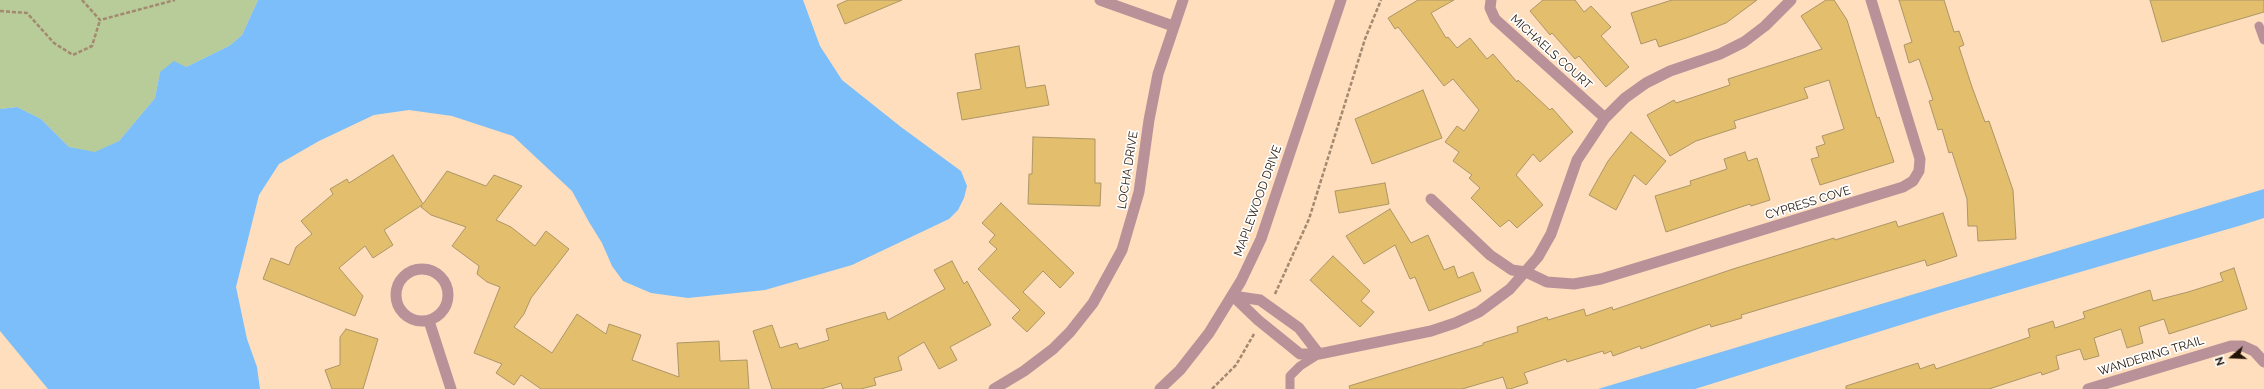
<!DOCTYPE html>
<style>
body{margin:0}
#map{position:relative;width:2264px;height:389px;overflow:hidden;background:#ffdebd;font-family:Raleway,sans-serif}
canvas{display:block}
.north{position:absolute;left:2212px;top:337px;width:40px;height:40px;-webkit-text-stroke:3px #fff;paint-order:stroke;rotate:251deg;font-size:11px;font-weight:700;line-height:16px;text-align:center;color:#231506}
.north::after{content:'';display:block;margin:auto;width:14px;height:18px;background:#231506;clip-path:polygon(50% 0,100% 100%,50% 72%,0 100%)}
</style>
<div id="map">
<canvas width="2264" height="389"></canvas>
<div class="north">N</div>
</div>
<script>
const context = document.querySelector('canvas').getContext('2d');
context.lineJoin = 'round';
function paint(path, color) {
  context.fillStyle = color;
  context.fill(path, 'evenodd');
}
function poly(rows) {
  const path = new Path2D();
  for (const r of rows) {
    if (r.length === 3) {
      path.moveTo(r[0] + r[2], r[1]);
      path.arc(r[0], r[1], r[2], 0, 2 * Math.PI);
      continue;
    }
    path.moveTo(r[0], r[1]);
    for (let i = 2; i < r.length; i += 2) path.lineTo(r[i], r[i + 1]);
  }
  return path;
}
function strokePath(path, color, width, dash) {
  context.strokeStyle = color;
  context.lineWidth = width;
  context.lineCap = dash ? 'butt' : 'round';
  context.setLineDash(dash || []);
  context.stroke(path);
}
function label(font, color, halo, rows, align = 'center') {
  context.font = font + ' Raleway,sans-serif';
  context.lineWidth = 3.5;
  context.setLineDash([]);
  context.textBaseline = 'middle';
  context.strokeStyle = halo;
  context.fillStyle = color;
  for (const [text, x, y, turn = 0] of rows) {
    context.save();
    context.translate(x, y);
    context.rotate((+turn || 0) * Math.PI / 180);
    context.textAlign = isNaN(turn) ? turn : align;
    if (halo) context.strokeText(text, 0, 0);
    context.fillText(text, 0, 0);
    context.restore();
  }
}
paint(poly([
 [0,0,258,0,242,35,229,46,186,67,160,72,155,98,119,141,95,153,69,147,41,119,17,107,0,109]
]), '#b7cc98');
paint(poly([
 [258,0,803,0,820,46,842,80,901,127,961,171,967,186,964,198,958,210,949,219,852,265,765,290,688,298,651,293,623,281,612,266,602,243,589,222,572,191,513,136,452,116,409,110,374,115,319,141,279,164,259,195,236,287,247,339,257,367,260,389,48,389,0,331,0,109,17,107,41,119,69,147,95,152,119,141,155,98,160,72,174,61,186,67,229,46,242,35],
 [2264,189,2264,218,2242,225,1939,313,1695,389,1598,389]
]), '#7bbef9');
const building = poly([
 [848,0,902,0,845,24,837,5,848,0],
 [1418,0,1454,0,1431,13,1446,38,1448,37,1457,48,1470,38,1487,59,1493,54,1517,82,1518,80,1550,110,1552,108,1573,132,1540,162,1533,154,1516,175,1543,205,1517,228,1509,220,1500,227,1471,198,1480,188,1469,178,1472,175,1453,161,1459,152,1445,142,1457,126,1464,131,1479,110,1453,79,1444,86,1398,27,1395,29,1388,18,1418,0],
 [1543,0,1575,0,1584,12,1591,6,1611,27,1601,36,1629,67,1606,87,1579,56,1575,59,1552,33,1550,35,1530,11,1543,0],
 [1672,0,1757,0,1726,23,1689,37,1659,47,1656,39,1641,44,1631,13,1672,0],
 [1826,0,1834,0,1847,20,1877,118,1879,117,1894,162,1820,185,1811,159,1819,157,1816,147,1825,144,1822,136,1844,129,1829,80,1804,88,1808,98,1734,121,1736,128,1696,141,1670,156,1647,115,1674,100,1676,103,1730,85,1728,79,1822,49,1801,16,1826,0],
 [1899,0,1944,0,1954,32,1959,31,1964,45,1959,47,1972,87,1985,122,1989,121,2013,190,2016,239,1978,241,1977,226,1968,226,1967,199,1952,152,1949,153,1942,129,1938,130,1929,101,1933,100,1919,59,1909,63,1904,45,1912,42,1899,0],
 [2150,0,2264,0,2264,12,2162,42,2150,0],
 [1019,46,1026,88,1045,85,1049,105,962,120,957,93,981,89,975,54,1019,46],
 [1423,90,1442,138,1372,164,1355,119,1423,90],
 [1631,132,1666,161,1646,185,1634,175,1616,210,1589,195,1608,161,1631,132],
 [1033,137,1095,139,1095,183,1101,183,1100,206,1028,204,1029,174,1032,174,1033,137],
 [1745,152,1748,161,1757,158,1770,200,1751,206,1750,204,1666,232,1655,196,1691,185,1690,181,1727,169,1724,159,1745,152],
 [393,155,423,204,447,171,486,186,494,175,522,186,496,220,511,227,535,246,546,231,569,249,531,298,524,314,514,327,552,353,577,314,606,334,609,324,641,335,632,360,679,377,677,343,719,341,720,361,747,360,749,389,541,389,521,375,514,385,496,373,502,364,474,353,500,287,487,282,477,274,479,266,452,246,466,227,431,215,421,207,422,205,384,230,393,245,373,258,365,246,339,268,363,296,355,316,263,279,271,258,289,265,296,247,312,234,301,221,333,194,330,189,347,179,349,183,393,155],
 [1385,183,1389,204,1339,213,1335,191,1385,183],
 [1001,203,1074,273,1060,288,1043,271,1023,292,1045,313,1027,332,1012,318,1020,310,978,269,997,249,989,242,995,235,982,223,1001,203],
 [1390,209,1411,243,1428,235,1444,270,1454,266,1458,278,1473,272,1481,291,1429,311,1415,277,1410,279,1395,245,1364,264,1346,236,1390,209],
 [1943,213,1957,256,1927,266,1925,260,1741,315,1742,318,1711,327,1710,324,1641,349,1640,346,1613,356,1611,351,1604,354,1603,351,1567,362,1566,359,1524,373,1528,383,1510,389,1507,389,1503,377,1462,389,1350,389,1349,386,1483,345,1483,343,1518,332,1517,327,1547,317,1548,320,1584,309,1586,316,1612,307,1613,310,1733,269,1834,238,1835,240,1896,221,1898,227,1943,213],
 [1333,256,1370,291,1361,301,1374,312,1360,327,1310,280,1333,256],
 [952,261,964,284,967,281,991,325,950,347,957,360,939,369,924,342,898,357,902,370,874,378,876,385,861,389,843,389,841,383,821,389,772,389,753,331,772,325,780,348,797,343,799,349,829,340,826,329,885,312,888,320,945,289,934,270,952,261],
 [2234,268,2247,309,2169,334,2164,319,2139,327,2143,343,2127,348,2121,329,2094,338,2099,356,2084,360,2080,349,2056,356,2059,369,2042,375,2041,372,1989,389,1846,389,1846,386,1918,363,1920,369,1934,364,1936,369,2030,337,2028,329,2053,321,2055,328,2085,318,2083,312,2150,290,2153,301,2188,292,2223,281,2220,273,2234,268],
 [346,329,378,339,363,389,332,389,325,370,340,365,340,337,346,329]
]);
paint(building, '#e2be6d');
strokePath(building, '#ac9666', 1);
strokePath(poly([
 [82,0,100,20,175,0],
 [0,11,27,13,54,43,73,55,92,46,100,20],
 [1275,294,1309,219,1365,39,1381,0],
 [1212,389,1236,365,1254,334]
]), '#a2896f', 2.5, [4, 2]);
strokePath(poly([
 [2259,26,2264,40],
 [1290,389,1290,376,1300,366,1319,354]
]), '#b99299', 9);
strokePath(poly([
 [1100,0,1173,26],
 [1491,0,1490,8,1495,19,1605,118],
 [1431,199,1490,255,1512,270,1526,272,1547,282,1574,284,1601,279,1903,187,1913,181,1919,171,1920,159,1871,0],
 [422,295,26],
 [1233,296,1258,320,1300,354,1319,354,1431,331,1455,323,1479,312,1510,289,1538,257,1551,234,1577,160,1605,118,1625,98,1646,83,1670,71,1720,54,1744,42,1765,26,1791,0],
 [1233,296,1260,300,1299,328,1319,354],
 [429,321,451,389],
 [994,389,1024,371,1053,349,1070,332,1093,303,1122,250,1139,192,1149,120,1158,74,1183,0],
 [2088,389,2231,346,2243,346,2254,351,2264,362]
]), '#b99299', 11);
strokePath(poly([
 [1160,389,1180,370,1209,333,1241,281,1261,239,1341,0]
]), '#b99299', 11);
label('12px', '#231506', '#fff', [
 ["MICHAELS COURT",1551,52,42],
 ["LOCHA DRIVE",1128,170,-81],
 ["MAPLEWOOD DRIVE",1258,201,-70],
 ["CYPRESS COVE",1808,203,-17],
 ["WANDERING TRAIL",2151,356,-17]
]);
</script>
